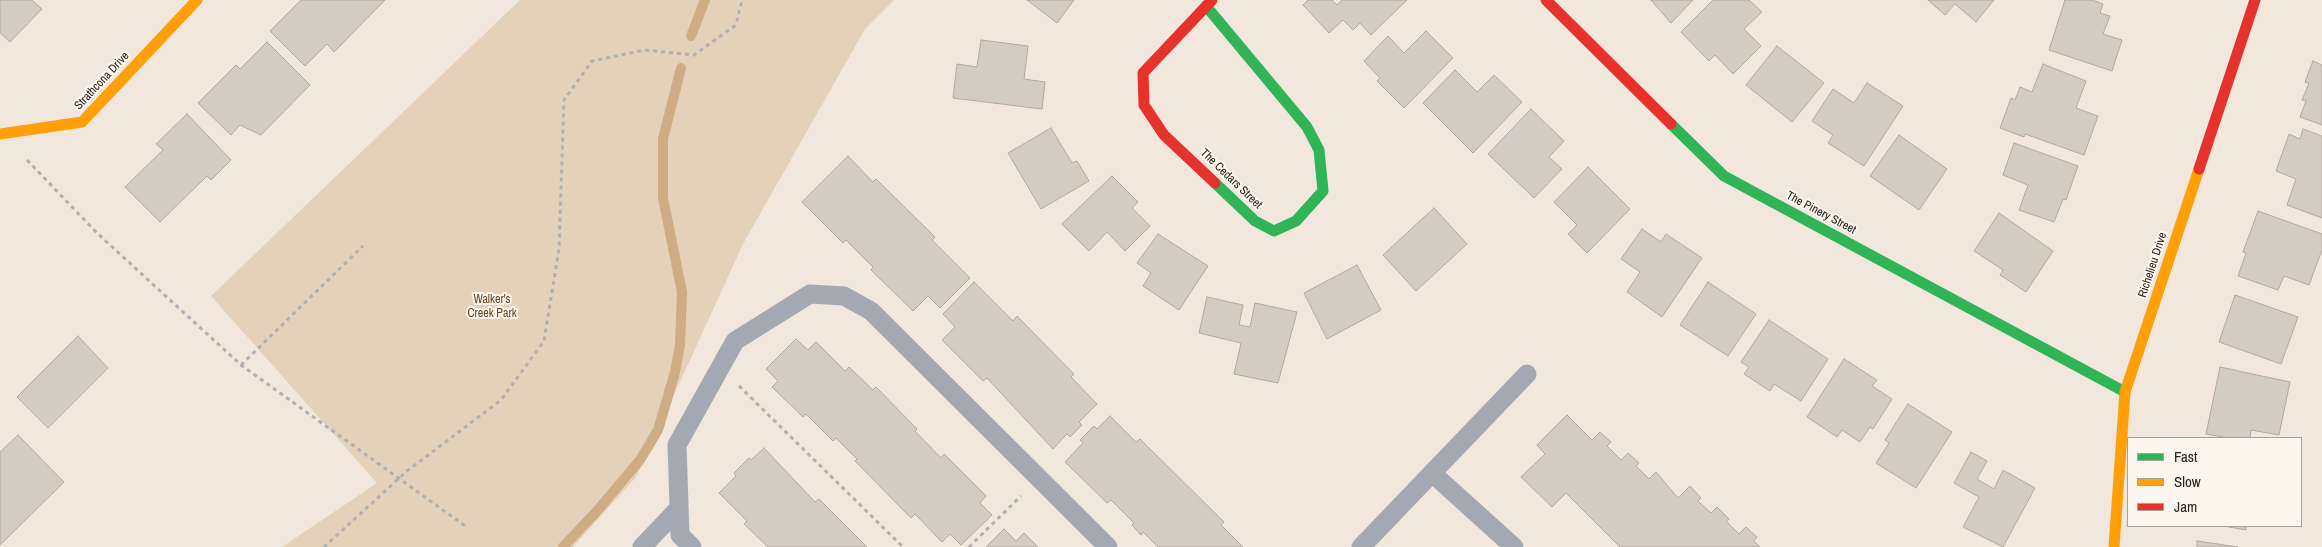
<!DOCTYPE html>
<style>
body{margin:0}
#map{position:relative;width:2322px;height:547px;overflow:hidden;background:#f1e7dc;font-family:"Archivo Narrow",sans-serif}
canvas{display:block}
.legend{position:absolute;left:2127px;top:437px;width:175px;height:90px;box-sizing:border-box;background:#fdf6ef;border:1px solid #a8a29b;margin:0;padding:6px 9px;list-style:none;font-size:15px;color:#29231c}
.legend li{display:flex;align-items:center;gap:10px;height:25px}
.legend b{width:25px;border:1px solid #a8a29b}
</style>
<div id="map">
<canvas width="2322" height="547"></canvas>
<ul class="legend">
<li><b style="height:6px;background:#30b455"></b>Fast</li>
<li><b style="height:6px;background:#ff9f0a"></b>Slow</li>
<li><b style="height:6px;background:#e5322d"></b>Jam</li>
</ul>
</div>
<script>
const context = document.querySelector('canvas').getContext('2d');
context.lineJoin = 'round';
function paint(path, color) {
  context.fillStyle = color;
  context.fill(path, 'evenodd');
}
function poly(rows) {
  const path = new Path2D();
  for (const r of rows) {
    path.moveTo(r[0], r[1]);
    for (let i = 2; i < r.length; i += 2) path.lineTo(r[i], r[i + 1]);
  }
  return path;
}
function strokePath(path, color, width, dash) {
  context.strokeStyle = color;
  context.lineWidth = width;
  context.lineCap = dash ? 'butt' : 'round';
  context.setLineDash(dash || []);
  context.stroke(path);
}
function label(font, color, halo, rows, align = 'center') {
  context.font = font + ' "Archivo Narrow",sans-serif';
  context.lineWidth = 4;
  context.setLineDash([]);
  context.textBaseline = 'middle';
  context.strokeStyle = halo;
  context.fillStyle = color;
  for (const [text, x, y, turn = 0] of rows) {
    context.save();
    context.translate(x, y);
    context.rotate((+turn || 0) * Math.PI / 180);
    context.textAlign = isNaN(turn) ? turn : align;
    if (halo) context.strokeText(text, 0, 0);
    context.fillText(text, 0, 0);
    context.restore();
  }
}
paint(poly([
 [520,0,894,0,865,29,743,244,637,476,573,547,282,547,377,483,211,296]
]), '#e5d1b9');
strokePath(poly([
 [691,36,705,0],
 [563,547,597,511,640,460,658,430,675,372,680,345,682,292,663,198,663,139,681,68]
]), '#ceac84', 10);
const building = poly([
 [0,0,32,0,42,9,10,42,0,33,0,0],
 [301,0,385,0,334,52,327,44,305,66,270,31,301,0],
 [1027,0,1074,0,1057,23,1027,0],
 [1308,0,1332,0,1337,5,1342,0,1407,0,1371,35,1360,23,1353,30,1343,20,1329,33,1303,5,1308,0],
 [1651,0,1693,0,1671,23,1651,0],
 [1713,0,1749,0,1762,12,1744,29,1761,46,1733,74,1715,55,1709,61,1681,32,1713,0],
 [1928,0,1994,0,1976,22,1955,4,1945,15,1928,0],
 [2065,0,2092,0,2103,4,2100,13,2110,16,2103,34,2122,40,2112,71,2049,50,2065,0],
 [1426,31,1453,58,1404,108,1377,81,1380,78,1364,61,1388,36,1404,53,1426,31],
 [981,40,1028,46,1024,79,1045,82,1042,109,953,98,957,64,977,67,981,40],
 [267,42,310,85,261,135,240,125,231,135,198,103,236,65,240,69,267,42],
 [1777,46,1824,83,1792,122,1746,85,1777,46],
 [2313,61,2322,65,2322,125,2300,117,2306,101,2302,100,2309,83,2305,82,2313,61],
 [2043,64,2086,81,2076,108,2098,116,2084,155,2025,134,2024,137,2000,128,2011,98,2015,100,2020,87,2032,92,2043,64],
 [1455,70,1477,92,1494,75,1522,102,1473,153,1423,103,1455,70],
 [1867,83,1903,106,1864,166,1828,143,1833,135,1812,121,1833,89,1854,103,1867,83],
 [1531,109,1564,141,1549,157,1562,169,1534,198,1488,154,1531,109],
 [187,114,231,160,211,180,207,176,160,222,125,187,163,150,156,144,187,114],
 [1051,128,1072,163,1077,161,1089,181,1041,209,1008,153,1051,128],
 [2303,129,2322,136,2322,218,2287,205,2296,179,2276,171,2289,134,2300,139,2303,129],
 [1899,135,1947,169,1919,210,1870,176,1899,135],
 [2014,143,2078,166,2066,200,2063,199,2054,222,2019,210,2028,185,2003,175,2014,143],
 [848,156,873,182,876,179,935,237,932,240,970,278,940,308,928,296,913,311,871,270,873,267,846,240,843,243,802,202,848,156],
 [1588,167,1630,209,1587,253,1568,234,1577,225,1554,202,1588,167],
 [1112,176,1138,202,1132,208,1150,226,1125,251,1107,232,1089,251,1062,224,1112,176],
 [1434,208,1467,244,1416,291,1383,255,1434,208],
 [2258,211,2322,234,2322,250,2309,285,2284,276,2278,290,2238,276,2246,253,2243,252,2258,211],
 [1999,213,2053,251,2026,292,2000,275,2003,270,1974,251,1999,213],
 [1642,229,1661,242,1666,234,1702,258,1662,317,1627,292,1640,272,1621,259,1642,229],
 [1158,234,1208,266,1179,310,1143,286,1151,273,1137,263,1158,234],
 [1357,265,1381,310,1327,339,1304,293,1357,265],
 [974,282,1013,321,1017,316,1074,374,1071,377,1097,404,1079,422,1082,425,1070,437,1067,434,1053,449,987,378,983,381,942,340,955,327,943,314,974,282],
 [1708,282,1756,314,1728,356,1680,325,1708,282],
 [2235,295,2298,317,2281,364,2219,342,2235,295],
 [1207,297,1243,305,1239,325,1250,327,1255,303,1297,312,1278,383,1234,374,1241,343,1199,333,1207,297],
 [1769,320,1828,359,1801,401,1774,384,1770,391,1744,374,1749,367,1741,362,1769,320],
 [78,336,108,368,48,428,17,397,78,336],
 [796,339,808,350,816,342,845,371,849,367,873,390,876,387,917,429,915,431,941,458,944,454,986,496,980,503,992,515,961,545,950,534,942,542,915,514,911,518,855,461,857,459,836,438,833,441,806,414,803,417,772,387,778,381,766,369,796,339],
 [1844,359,1877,380,1872,386,1892,399,1873,429,1870,427,1860,442,1842,430,1837,437,1807,417,1844,359],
 [2220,367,2290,382,2279,435,2251,430,2250,438,2228,438,2206,434,2220,367],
 [1908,404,1952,432,1916,488,1876,463,1889,443,1885,440,1908,404],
 [1567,415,1592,440,1600,432,1611,442,1607,446,1621,460,1628,453,1639,463,1636,466,1649,479,1656,472,1678,498,1690,486,1701,498,1698,501,1711,513,1717,507,1729,519,1726,521,1739,534,1746,527,1757,537,1754,541,1760,547,1620,547,1566,493,1552,507,1521,477,1545,454,1537,445,1567,415],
 [1110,416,1136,442,1140,439,1224,522,1221,525,1243,547,1158,547,1143,532,1141,535,1132,525,1134,523,1111,500,1107,503,1065,462,1083,443,1080,440,1094,426,1097,429,1110,416],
 [18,435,64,482,0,545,0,452,18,435],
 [764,448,815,502,819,499,867,547,768,547,744,524,747,521,719,493,736,476,734,473,749,458,751,460,764,448],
 [1971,452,1987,461,1977,479,1994,489,2003,470,2035,488,2003,547,1963,527,1979,497,1954,483,1971,452],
 [2224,526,2246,526,2246,530,2224,526],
 [1004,529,1016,541,1024,533,1038,547,986,547,1004,529],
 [2197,541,2238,547,2197,547,2197,541]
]);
paint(building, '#d3ccc3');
strokePath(building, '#b0a9a1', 1);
strokePath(poly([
 [27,160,97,233,241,365,468,528],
 [241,365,363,246],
 [739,386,903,547],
 [324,547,407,471,501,400,544,341,559,249,564,100,592,61,645,50,694,55,736,25,742,0],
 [969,547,1021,496]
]), '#b0afb1', 3, [4, 4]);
strokePath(poly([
 [1432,473,1514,547],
 [642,547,679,508],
 [692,547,680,535,677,445,735,341,810,294,844,296,871,311,1108,547],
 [1361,547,1527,374]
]), '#a3a8b3', 19);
strokePath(poly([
 [1206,6,1307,127,1319,150,1323,191,1296,221,1274,231,1255,221,1215,183],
 [1671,124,1724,176,2125,392]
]), '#30b455', 11);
strokePath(poly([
 [0,134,82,122,197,0],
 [2114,547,2125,392,2199,169]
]), '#ff9f0a', 11);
strokePath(poly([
 [1212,0,1143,73,1144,105,1164,135,1215,183],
 [1546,0,1671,124],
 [2199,169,2255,0]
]), '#e5322d', 11);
label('12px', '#29231c', '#fdf6ef', [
 ["Strathcona Drive",102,81,-47],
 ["The Cedars Street",1231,179,44],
 ["The Pinery Street",1821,213,28],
 ["Richelieu Drive",2153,265,-72]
]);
label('12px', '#65451d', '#fdf6ef', [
 ["Walker's",492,300],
 ["Creek Park",492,314]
]);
</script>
